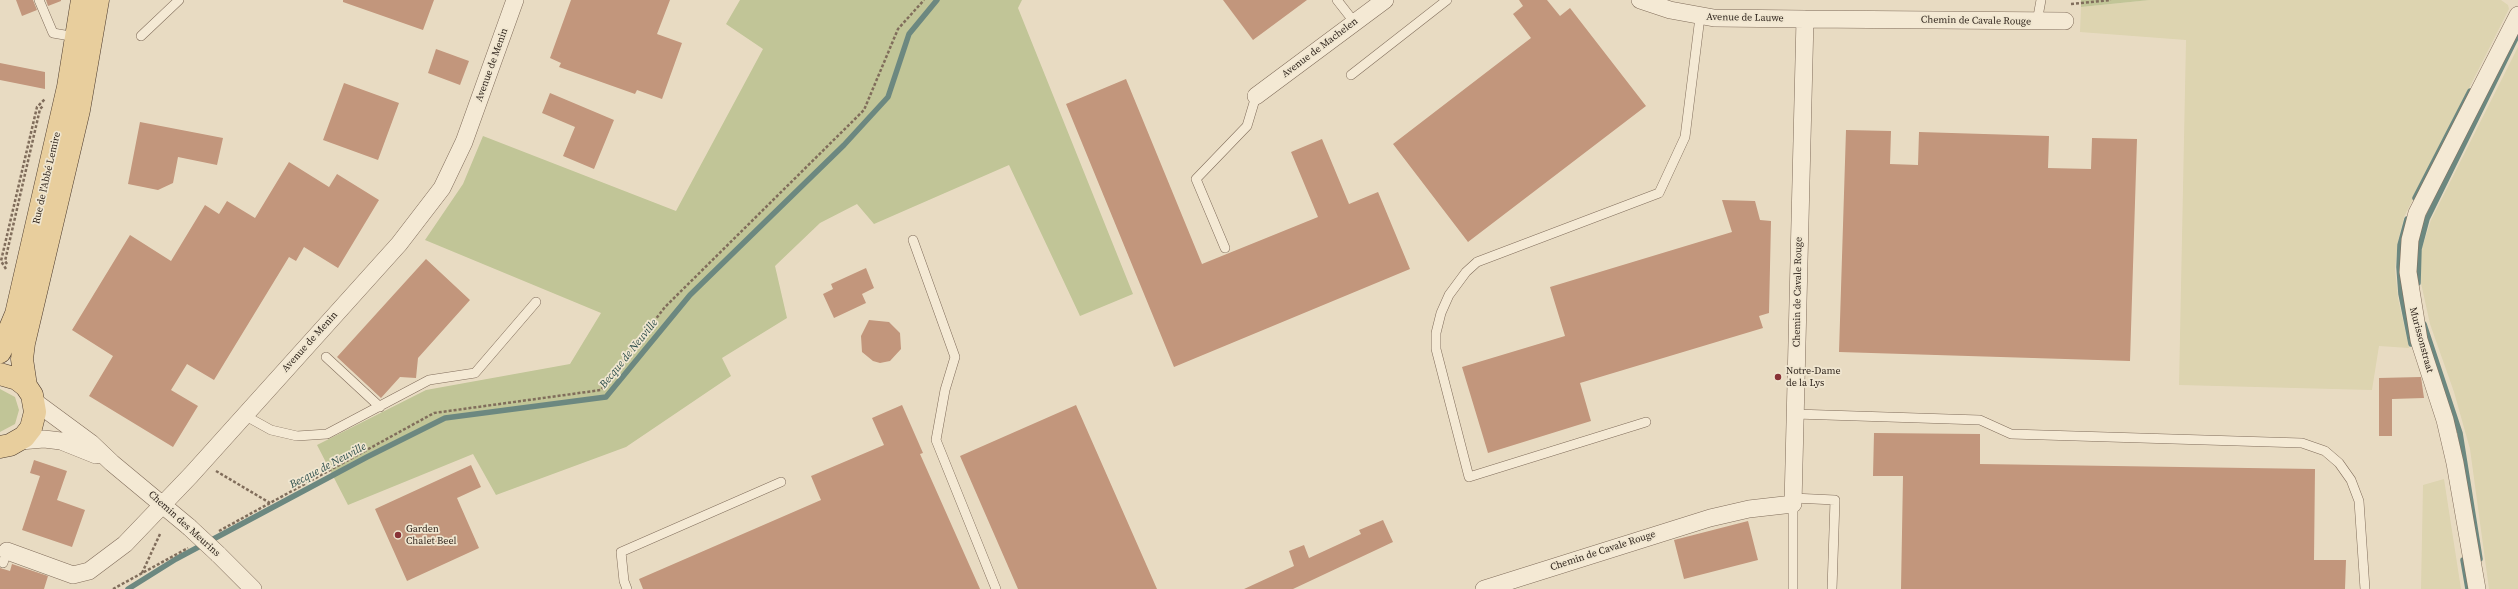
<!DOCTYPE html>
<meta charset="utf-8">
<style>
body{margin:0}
canvas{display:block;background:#e8dbc2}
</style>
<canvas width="2518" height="589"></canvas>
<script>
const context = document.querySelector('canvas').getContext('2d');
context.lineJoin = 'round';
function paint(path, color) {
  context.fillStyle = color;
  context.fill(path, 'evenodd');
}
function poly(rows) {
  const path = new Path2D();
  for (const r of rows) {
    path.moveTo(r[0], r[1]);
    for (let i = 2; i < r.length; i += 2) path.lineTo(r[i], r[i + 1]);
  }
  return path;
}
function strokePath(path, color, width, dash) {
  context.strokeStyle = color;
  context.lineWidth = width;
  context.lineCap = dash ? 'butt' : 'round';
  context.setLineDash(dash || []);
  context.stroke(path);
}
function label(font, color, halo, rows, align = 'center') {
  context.font = font + ' "Source Serif 4",serif';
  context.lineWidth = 3.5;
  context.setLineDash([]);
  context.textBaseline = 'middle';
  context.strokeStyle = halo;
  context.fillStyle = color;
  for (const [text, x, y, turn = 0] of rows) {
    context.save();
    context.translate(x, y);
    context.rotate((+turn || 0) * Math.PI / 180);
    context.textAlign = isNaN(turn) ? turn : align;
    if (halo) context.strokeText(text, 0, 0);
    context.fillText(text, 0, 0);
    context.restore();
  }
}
paint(poly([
 [2150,0,2501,0,2508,5,2509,9,2404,217,2398,241,2395,269,2398,298,2409,348,2379,346,2372,390,2179,385,2186,40,2080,32,2081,7],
 [2518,47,2518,589,2489,589,2470,449,2454,392,2430,324,2421,283,2421,251,2431,220],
 [2444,479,2461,589,2421,589,2423,485]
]), '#ddd4b0');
paint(poly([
 [740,0,1022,0,1018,8,1133,294,1080,316,1009,165,874,224,857,204,820,223,775,266,787,318,722,358,731,376,626,447,496,495,473,454,348,505,317,445,426,390,570,364,601,313,425,240,463,184,483,136,676,211,763,49,726,24],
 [2081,0,2150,0,2081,7],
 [0,389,15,397,19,410,15,424,0,432]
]), '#c1c597');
strokePath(poly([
 [2415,198,2470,91],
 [2407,219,2400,245,2399,267,2401,294,2411,344],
 [2418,283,2419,249,2427,219,2518,34],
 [2424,324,2460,433,2480,559],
 [2463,560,2468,589],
 [128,589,176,559,367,457,445,418,606,397,690,295,844,145,888,97,909,34,937,0]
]), '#6c8880', 5.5);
paint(poly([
 [16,0,33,0,37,10,22,16],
 [46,0,61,0,61,1,48,6],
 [343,0,434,0,423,30,343,2],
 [571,0,670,0,657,34,682,43,662,99,637,90,635,94,559,67,561,63,550,58],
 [1223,0,1307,0,1253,40],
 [1519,0,1547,0,1560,16,1570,8,1646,106,1468,242,1393,144,1531,38,1513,14,1523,6],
 [436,49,469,61,460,85,428,73],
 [0,63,45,72,45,89,0,80],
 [1126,79,1202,264,1318,217,1291,152,1322,139,1349,204,1378,192,1410,269,1174,367,1066,104],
 [344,83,399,103,378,160,323,140],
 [550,93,614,120,594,169,563,156,575,127,542,113],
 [140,122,223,138,217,165,178,157,173,183,158,190,128,184],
 [1846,130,1891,131,1890,164,1918,165,1919,132,2049,136,2048,168,2091,169,2092,138,2137,139,2130,361,1839,352],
 [289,162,329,187,337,174,379,200,338,268,304,247,296,261,289,257,214,380,187,364,171,390,198,406,173,447,89,396,113,356,72,330,130,235,171,261,205,205,219,214,227,201,255,218],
 [1722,200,1755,201,1760,220,1771,221,1769,313,1759,316,1763,328,1580,383,1591,421,1488,453,1462,367,1565,336,1550,287,1732,232],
 [426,259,470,300,418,358,416,378,400,377,381,398,337,357],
 [866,268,874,288,862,294,866,303,834,318,823,294,833,289,831,284],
 [869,320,889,322,900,333,901,349,890,361,880,363,873,361,862,352,861,336],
 [2421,377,2424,398,2392,399,2392,436,2379,436,2379,378],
 [902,405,923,453,920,454,980,589,643,589,639,579,821,500,811,476,884,445,872,418],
 [1076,405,1157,589,1018,589,960,456],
 [1874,433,1980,434,1980,464,2315,469,2314,560,2346,560,2345,589,1901,589,1903,476,1873,476],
 [34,460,67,471,57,500,85,510,72,547,22,530,40,476,30,473],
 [471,465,481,487,457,498,479,548,407,581,375,509],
 [1383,520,1393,542,1293,589,1244,589,1294,566,1289,551,1304,545,1309,558,1361,534,1359,530],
 [1748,521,1758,560,1684,579,1674,540],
 [12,564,48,576,44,589,0,589,0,568,10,571]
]), '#c2967c');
const service = poly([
 [39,0,53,33,76,37],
 [1337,0,1355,23],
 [2037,22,2041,0],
 [141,36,179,0],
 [1351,75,1447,0],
 [913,240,955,357,945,390,936,440,996,589],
 [1225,248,1196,179,1247,126,1256,96],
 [326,357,380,407],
 [1795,414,1980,420,2011,434,2302,443,2325,451,2339,463,2351,480,2359,501,2365,589],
 [244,415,271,430,297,436,327,434,429,380,475,373,536,302],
 [1646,422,1469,477,1436,349,1436,333,1441,313,1449,295,1466,272,1477,262,1659,193,1685,137,1700,17],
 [1793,498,1835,500,1832,589],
 [1793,504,1793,589],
 [3,563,7,551,4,550],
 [627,589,624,581,621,552,781,482]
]);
const minor = poly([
 [1640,0,1670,10,1714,18,1805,19],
 [1256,96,1385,0],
 [34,401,91,443,112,463,189,527],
 [20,441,44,439,61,441,96,455],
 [7,551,73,575,89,571,125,544,191,475,399,244,442,188,464,142,515,0],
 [218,554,253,589],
 [1484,589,1710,518,1749,509,1793,504,1805,19,2065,21],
 [2477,589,2455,463,2445,420,2419,340,2408,272,2410,240,2417,213,2518,15]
]);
const primary = poly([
 [0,352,16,314,68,87,82,0],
 [0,374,17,379,26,386,32,395,35,412,31,428,24,437,10,445,0,447],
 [26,386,22,359,24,343,79,110,98,0]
]);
strokePath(service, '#806d5b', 10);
strokePath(minor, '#806d5b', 18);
strokePath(primary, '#4e3c2f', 23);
strokePath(poly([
 [2071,4,2111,0],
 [7,264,5,261,40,109,43,106],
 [6,269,1,261,37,107,45,99],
 [216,471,270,503],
 [219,531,434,413,601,390,665,307,864,110,898,29,924,0],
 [142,573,160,534],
 [113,589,188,548]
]), '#806d5b', 2.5, [3, 2]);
strokePath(service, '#f4e9d4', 9);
strokePath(minor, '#f4e9d4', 17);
strokePath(primary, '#e8ce9d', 22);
const minorBridge = poly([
 [189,527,218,554]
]);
strokePath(minorBridge, '#806d5b', 18, []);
strokePath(minorBridge, '#f4e9d4', 17);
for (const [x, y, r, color] of [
 [1778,377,4,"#883236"],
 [398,535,4,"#883236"]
]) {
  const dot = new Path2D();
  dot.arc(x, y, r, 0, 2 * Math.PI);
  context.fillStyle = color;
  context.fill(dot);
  strokePath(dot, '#f0e6d0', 1.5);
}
label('10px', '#31261e', '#f0e6d0', [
 ["Avenue de Lauwe",1745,18,1],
 ["Chemin de Cavale Rouge",1976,21,1],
 ["Avenue de Machelen",1320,48,-37],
 ["Avenue de Menin",492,65,-70],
 ["Rue de l'Abbé Lemire",47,178,-77],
 ["Chemin de Cavale Rouge",1798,292,-89],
 ["Murissonstraat",2421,340,75],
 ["Avenue de Menin",310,342,-48],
 ["Chemin des Meurins",184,524,42],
 ["Chemin de Cavale Rouge",1603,551,-18]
]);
label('10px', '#31261e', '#f0e6d0', [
 ["Notre-Dame",1786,371],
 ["de la Lys",1786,383],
 ["Garden",406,529],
 ["Chalet Beel",406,541]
], 'left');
label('italic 11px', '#2e4f4c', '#f0e6d0', [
 ["Becque de Neuville",629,354,-51],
 ["Becque de Neuville",328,466,-28]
]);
</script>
